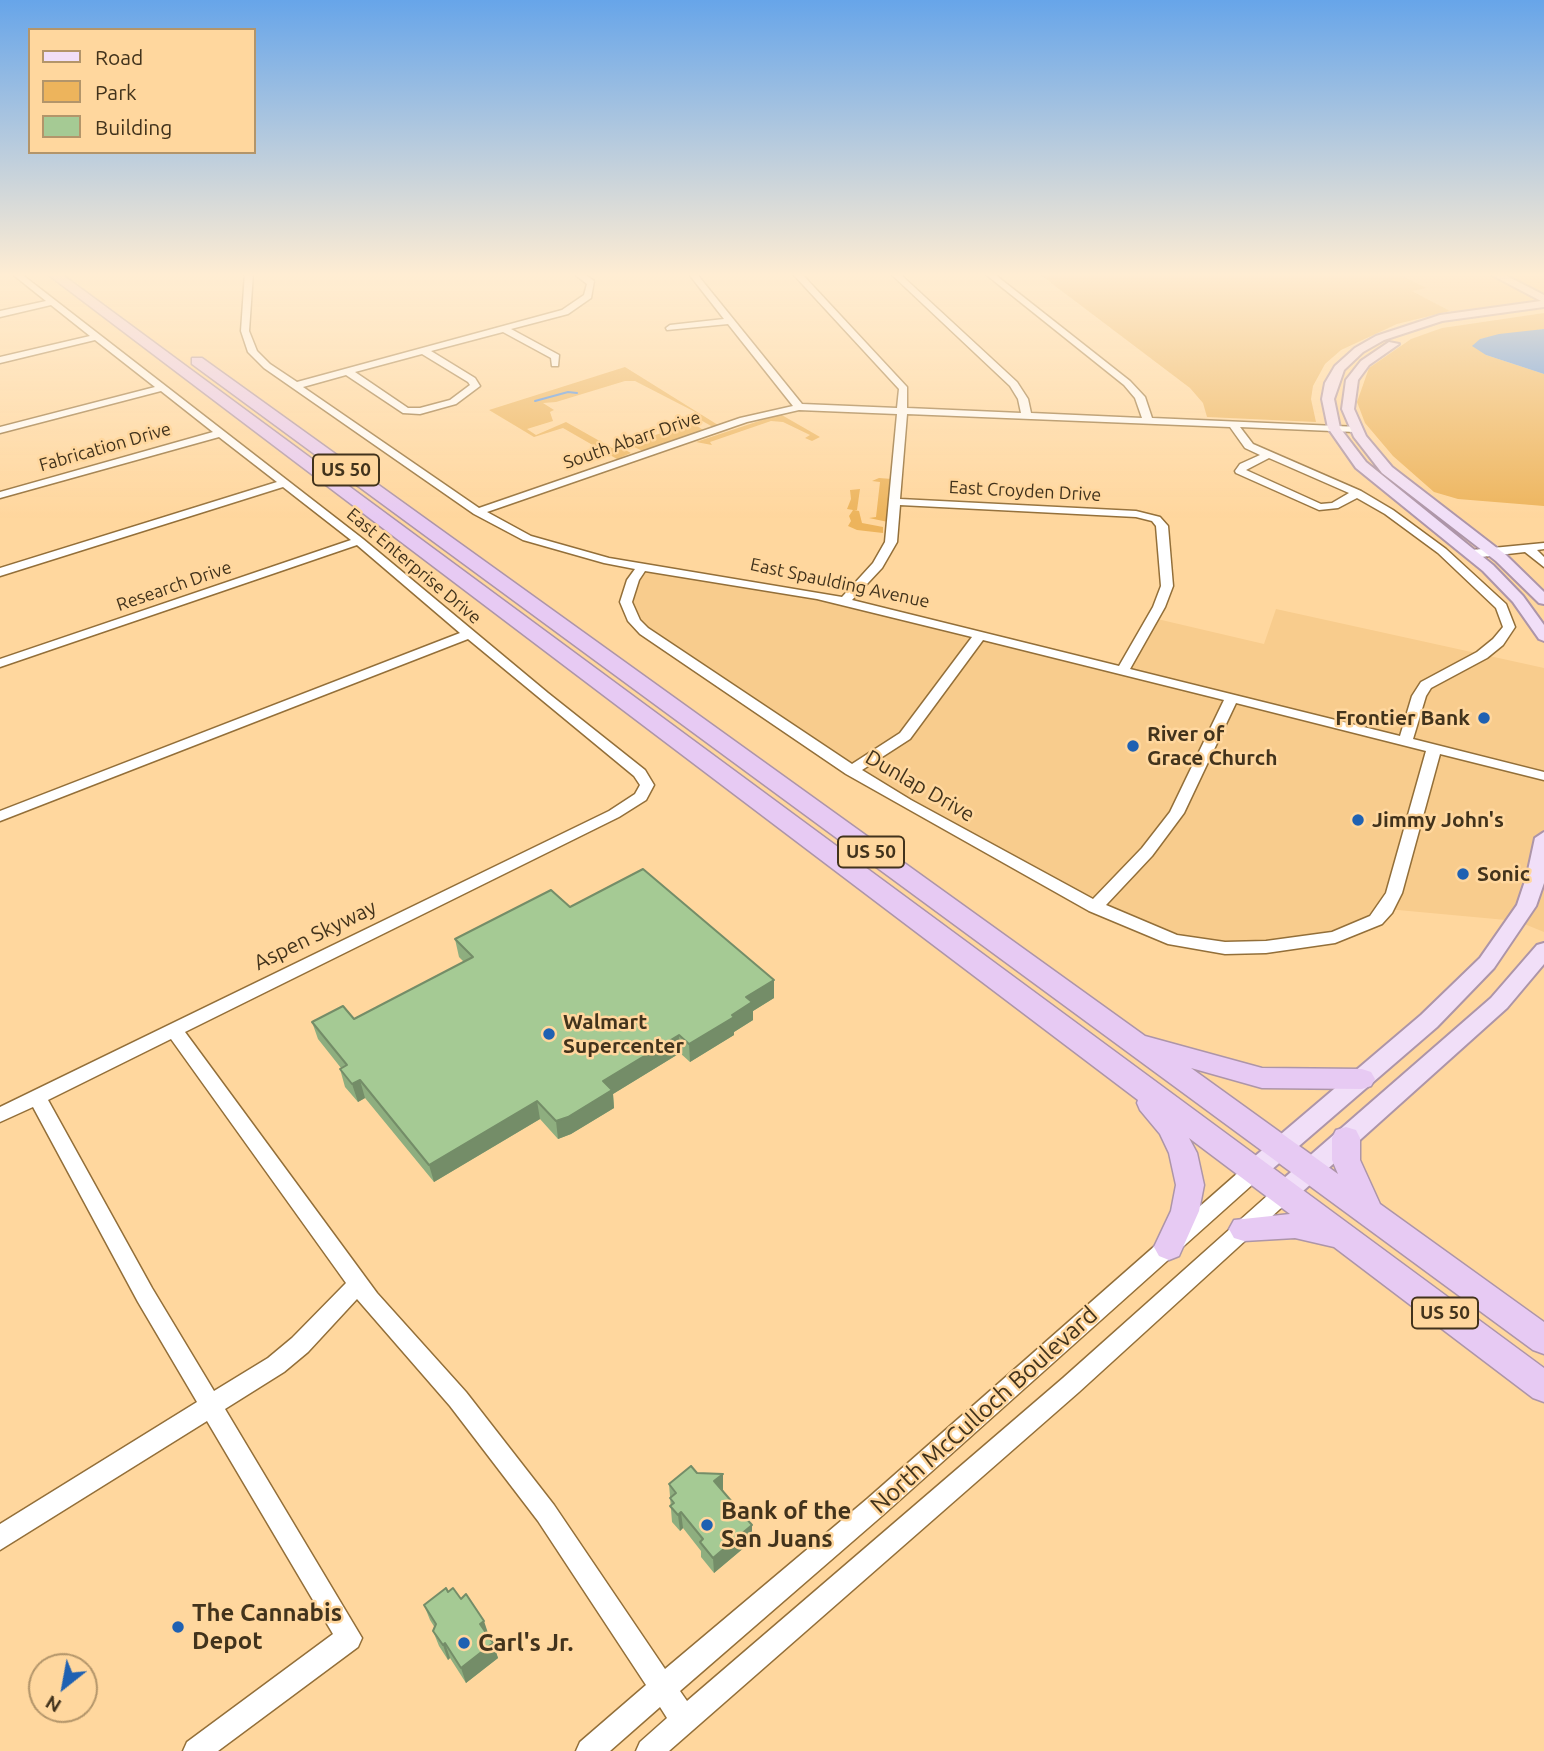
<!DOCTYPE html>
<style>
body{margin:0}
#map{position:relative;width:1544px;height:1751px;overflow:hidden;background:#ffd79e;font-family:Ubuntu,sans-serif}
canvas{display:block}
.legend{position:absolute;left:28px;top:28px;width:228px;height:126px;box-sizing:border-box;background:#ffd79e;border:2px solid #b3956a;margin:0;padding:9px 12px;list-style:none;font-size:21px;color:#42331c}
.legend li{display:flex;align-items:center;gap:14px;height:35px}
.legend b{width:35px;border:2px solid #b3956a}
.north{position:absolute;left:28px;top:1653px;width:70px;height:70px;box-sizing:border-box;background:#ffd79e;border:2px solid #b3956a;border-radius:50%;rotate:211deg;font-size:19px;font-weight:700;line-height:28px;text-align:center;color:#42331c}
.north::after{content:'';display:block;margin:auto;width:24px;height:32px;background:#1f61b2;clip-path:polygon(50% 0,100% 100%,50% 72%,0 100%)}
</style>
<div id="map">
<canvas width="1544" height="1751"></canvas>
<ul class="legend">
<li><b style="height:9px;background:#f1dff8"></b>Road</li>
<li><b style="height:19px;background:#edb45c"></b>Park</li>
<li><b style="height:19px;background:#a5ca94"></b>Building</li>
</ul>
<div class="north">N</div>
</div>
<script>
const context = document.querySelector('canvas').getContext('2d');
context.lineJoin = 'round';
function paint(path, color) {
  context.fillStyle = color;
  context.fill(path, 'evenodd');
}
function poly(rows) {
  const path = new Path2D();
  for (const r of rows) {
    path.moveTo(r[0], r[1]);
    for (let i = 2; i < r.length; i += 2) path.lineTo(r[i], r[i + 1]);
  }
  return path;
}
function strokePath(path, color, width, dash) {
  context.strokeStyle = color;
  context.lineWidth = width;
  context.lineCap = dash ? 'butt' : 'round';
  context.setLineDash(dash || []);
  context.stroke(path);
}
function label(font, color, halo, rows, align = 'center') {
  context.font = font + ' Ubuntu,sans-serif';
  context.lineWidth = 5;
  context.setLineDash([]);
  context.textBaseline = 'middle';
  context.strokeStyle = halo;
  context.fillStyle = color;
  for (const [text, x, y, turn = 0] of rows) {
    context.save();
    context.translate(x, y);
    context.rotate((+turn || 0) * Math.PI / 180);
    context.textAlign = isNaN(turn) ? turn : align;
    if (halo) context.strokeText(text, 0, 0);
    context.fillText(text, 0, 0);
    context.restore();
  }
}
paint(poly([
 [1396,273,1544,273,1544,304,1457,315,1410,290,1424,288],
 [642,567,758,583,1123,670,1153,618,1264,644,1276,609,1544,668,1544,932,1517,921,1387,909,1363,928,1266,947,1174,940,938,821,634,621,628,591]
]), '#f8cc8d');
paint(poly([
 [1038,273,1396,273,1426,288,1412,291,1450,311,1397,324,1341,350,1325,364,1313,386,1311,399,1316,422,1207,417,1203,403,1190,388],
 [1544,313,1544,329,1480,339,1486,355,1544,374,1544,506,1458,499,1434,492,1393,456,1365,423,1357,402,1369,368,1411,339,1442,328],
 [625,367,718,425,713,427,697,418,701,415,635,381,625,381,556,402,543,403,554,410,550,412,553,421,527,429,536,435,566,422,612,448,620,447,631,453,617,459,563,428,534,437,489,410],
 [780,414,820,437,812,441,805,438,810,435,783,422,771,421,710,442,712,445,696,442],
 [693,423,703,430,643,451,627,444],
 [879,478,892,479,888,522,869,518,876,517,880,482,872,481],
 [860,489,857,510,854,510,859,511,862,523,883,527,883,533,857,530,848,526,851,521,849,516,853,510,847,509,851,499,850,490]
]), '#edb45c');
paint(poly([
 [1544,329,1544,374,1486,355,1472,346,1480,339,1499,334]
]), '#478eea');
strokePath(poly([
 [535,401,568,392,577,393]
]), '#478eea', 2);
const minor = poly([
 [11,273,20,273,363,539,548,693,645,770,654,785,646,800,619,817,185,1032,377,1293,466,1392,554,1505,665,1669,867,1499,1248,1164,1255,1162,1262,1164,1265,1170,1262,1176,883,1515,680,1691,687,1701,1063,1378,1277,1187,1284,1185,1291,1187,1294,1193,1291,1199,1079,1392,669,1751,636,1751,640,1742,667,1718,660,1707,610,1751,576,1751,580,1742,646,1685,538,1521,450,1406,357,1299,308,1352,284,1372,225,1409,362,1638,358,1647,218,1751,183,1751,187,1742,333,1634,207,1421,0,1550,0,1524,197,1402,138,1302,33,1107,0,1122,0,1107,609,811,635,794,640,785,634,776,468,639,0,821,0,811,460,633,357,545,0,667,0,659,351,540,283,487,0,576,0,568,277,482,219,437,0,498,0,492,213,432,161,391,0,433,0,427,155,387,95,340,0,363,0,357,90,336,51,305,0,317,0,311,46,301,11,273],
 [171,1039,346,1283,292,1338,268,1358,214,1391,152,1288,48,1100,171,1039],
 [245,273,253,273,249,331,257,351,270,364,297,382,562,310,584,295,587,284,573,273,583,273,594,281,591,298,568,314,511,329,559,355,558,366,552,366,551,358,503,332,431,351,475,378,480,386,456,404,420,414,403,413,346,375,303,387,479,508,740,418,793,406,728,324,667,330,666,328,670,325,724,319,688,273,696,273,802,404,897,408,899,389,792,273,801,273,907,387,907,408,1021,413,1018,399,1010,386,890,273,899,273,1017,382,1028,399,1031,413,1142,418,1135,398,1124,385,984,273,993,273,1130,381,1145,397,1152,418,1359,427,1360,429,1355,432,1240,427,1253,444,1361,491,1393,510,1446,549,1506,604,1515,627,1503,645,1487,658,1431,688,1426,696,1413,739,1544,772,1544,780,1440,754,1402,893,1392,913,1382,924,1335,943,1266,953,1225,954,1168,944,1089,911,846,774,640,634,628,621,620,602,627,580,635,569,604,563,523,540,474,514,264,368,248,352,241,331,245,273],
 [422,354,468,382,470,385,450,400,420,408,408,408,355,372,422,354],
 [799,410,897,414,885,542,873,563,842,597,609,558,531,536,487,512,747,422,799,410],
 [907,414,1230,427,1245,448,1260,455,1240,464,1235,471,1236,473,1319,510,1338,508,1357,498,1385,514,1438,553,1496,608,1503,627,1493,639,1477,652,1421,682,1412,696,1400,736,1130,669,1165,607,1173,586,1168,526,1160,517,1136,511,900,499,907,414],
 [1269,458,1349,493,1332,503,1321,504,1246,470,1269,458],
 [900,505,1136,517,1152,521,1156,526,1161,586,1153,607,1119,666,852,600,882,568,897,542,900,505],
 [645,571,817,599,972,637,900,733,852,764,648,628,640,620,632,602,639,580,645,571],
 [983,640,1224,700,1170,812,1142,848,1093,899,911,800,862,770,910,739,983,640],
 [1236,703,1426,751,1386,893,1370,916,1332,932,1266,941,1225,942,1177,935,1106,905,1152,856,1184,813,1236,703],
 [1544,543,1544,549,1537,550,1544,557,1544,567,1525,552,1472,558,1466,554,1472,550,1544,543]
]);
const major = poly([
 [1488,273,1501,273,1544,295,1544,307,1442,321,1384,340,1363,352,1344,370,1334,399,1340,428,1366,462,1493,565,1523,596,1544,625,1544,641,1539,639,1513,602,1483,571,1356,468,1328,428,1322,399,1325,383,1335,366,1355,348,1376,336,1440,315,1541,301,1488,273],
 [1389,342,1399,344,1369,365,1358,380,1354,409,1366,436,1392,467,1506,555,1544,592,1544,604,1539,603,1496,561,1382,473,1354,437,1342,409,1346,380,1361,361,1389,342],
 [1544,832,1544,883,1536,906,1494,968,1437,1027,1263,1177,1255,1180,1247,1177,1243,1170,1247,1163,1421,1015,1480,958,1517,905,1527,875,1535,838,1544,832],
 [1544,943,1544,964,1507,1008,1293,1200,1284,1203,1275,1200,1272,1193,1275,1186,1491,998,1537,945,1544,943]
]);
const highway = poly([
 [46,273,60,273,1544,1368,1544,1402,1533,1398,1334,1247,1295,1238,1244,1241,1234,1238,1229,1229,1234,1220,1290,1214,1189,1138,1197,1153,1204,1185,1199,1211,1179,1256,1169,1260,1159,1256,1154,1247,1171,1211,1176,1185,1169,1153,1160,1134,1140,1110,1137,1103,1138,1100,46,273],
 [192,358,202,358,1145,1036,1262,1068,1362,1069,1371,1072,1375,1079,1371,1086,1362,1089,1262,1088,1191,1068,1338,1174,1332,1160,1332,1138,1336,1130,1346,1127,1356,1130,1360,1138,1360,1160,1380,1204,1544,1322,1544,1354,1533,1350,192,364,192,358]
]);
strokePath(minor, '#936f39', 3);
strokePath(major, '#ad95a8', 4);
strokePath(highway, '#ad95a8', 3);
paint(minor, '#fff');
paint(major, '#f1dff8');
paint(highway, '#e7caf3');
paint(poly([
 [570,907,774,998,753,1011,753,1020,734,1032,734,1035,690,1062,680,1053,613,1094,614,1108,571,1134,558,1139,540,1119,434,1182,365,1098,358,1102,345,1087,340,1069,341,1068,318,1039,312,1022,354,1019,464,962,459,957,455,939],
 [697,1473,723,1490,752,1541,714,1573,701,1557,701,1551,683,1528,680,1531,672,1522,669,1484],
 [448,1592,461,1599,489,1636,493,1643,498,1658,466,1683,450,1658,448,1660,439,1646,433,1631,435,1628,430,1620,424,1605]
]), '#8eae7f');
paint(poly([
 [1428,273,1445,273,1427,275],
 [774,980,774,998,753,1011,753,1020,734,1032,734,1035,690,1062,689,1044,732,1015,746,997],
 [679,1035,680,1053,613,1094,614,1108,571,1134,558,1139,556,1121,603,1081],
 [360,1080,365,1098,358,1102,352,1084],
 [537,1101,540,1119,434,1182,429,1165],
 [723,1474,723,1490,715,1497,714,1481],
 [681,1512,683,1528,680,1531,678,1515],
 [752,1525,752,1541,714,1573,713,1558],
 [484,1621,489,1636,485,1639,480,1624],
 [445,1643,450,1658,448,1660,443,1645],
 [493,1643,498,1658,466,1683,461,1668]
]), '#748d68');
const building = poly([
 [643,869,774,980,746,997,752,1002,732,1015,734,1017,689,1044,679,1035,603,1081,612,1090,568,1117,556,1121,537,1101,429,1165,360,1080,352,1084,340,1069,347,1065,312,1022,343,1006,354,1019,473,957,455,939,551,890,570,907,643,869],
 [691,1466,697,1473,723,1474,714,1481,752,1525,713,1558,700,1542,703,1539,681,1512,678,1515,670,1506,674,1503,670,1498,676,1493,669,1484,691,1466],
 [446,1588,448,1592,453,1588,461,1599,466,1594,484,1621,480,1624,493,1643,461,1668,445,1643,443,1645,433,1631,436,1624,424,1605,446,1588]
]);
paint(building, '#a5ca94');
strokePath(building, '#748d68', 2);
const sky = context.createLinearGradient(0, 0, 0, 518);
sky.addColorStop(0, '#67a5e9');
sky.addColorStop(0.53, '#ffedd3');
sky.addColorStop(1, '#ffedd300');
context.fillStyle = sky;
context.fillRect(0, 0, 1544, 518);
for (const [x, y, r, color] of [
 [1484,718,7,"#1f61b2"],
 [1133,746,7,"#1f61b2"],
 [1358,820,7,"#1f61b2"],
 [1463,874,7,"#1f61b2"],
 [549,1034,7,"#1f61b2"],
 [707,1525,7,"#1f61b2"],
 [178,1627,7,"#1f61b2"],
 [464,1643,7,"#1f61b2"]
]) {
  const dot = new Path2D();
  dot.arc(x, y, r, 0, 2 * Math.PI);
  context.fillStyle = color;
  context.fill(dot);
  strokePath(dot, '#ffd79e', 2.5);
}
label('18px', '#42331c', '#ffd79e', [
 ["South Abarr Drive",632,440,-19],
 ["Fabrication Drive",105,447,-16],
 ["East Croyden Drive",1025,491,3],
 ["East Enterprise Drive",414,566,40],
 ["East Spaulding Avenue",840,583,12],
 ["Research Drive",174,586,-19]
]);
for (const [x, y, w] of [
 [346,470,66],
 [871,852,66],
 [1445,1313,66]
]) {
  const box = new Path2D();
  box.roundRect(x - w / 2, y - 15.5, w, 31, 5);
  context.fillStyle = '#ffd79e';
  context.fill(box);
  strokePath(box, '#42331c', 2);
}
label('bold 19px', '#42331c', null, [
 ["US 50",346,470],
 ["US 50",871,852],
 ["US 50",1445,1313]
]);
label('bold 21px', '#42331c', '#ffd79e', [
 ["Frontier Bank",1470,718,"right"],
 ["River of",1147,734],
 ["Grace Church",1147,758],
 ["Jimmy John's",1372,820],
 ["Sonic",1477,874],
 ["Walmart",563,1022],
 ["Supercenter",563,1046]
], 'left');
label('21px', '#42331c', '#ffd79e', [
 ["Dunlap Drive",920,786,30],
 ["Aspen Skyway",315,935,-26]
]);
label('24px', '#42331c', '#ffd79e', [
 ["North McCulloch Boulevard",984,1410,-42]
]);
label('bold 24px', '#42331c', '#ffd79e', [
 ["Bank of the",721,1511],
 ["San Juans",721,1539],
 ["The Cannabis",192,1613],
 ["Depot",192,1641],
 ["Carl's Jr.",478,1643]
], 'left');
</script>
